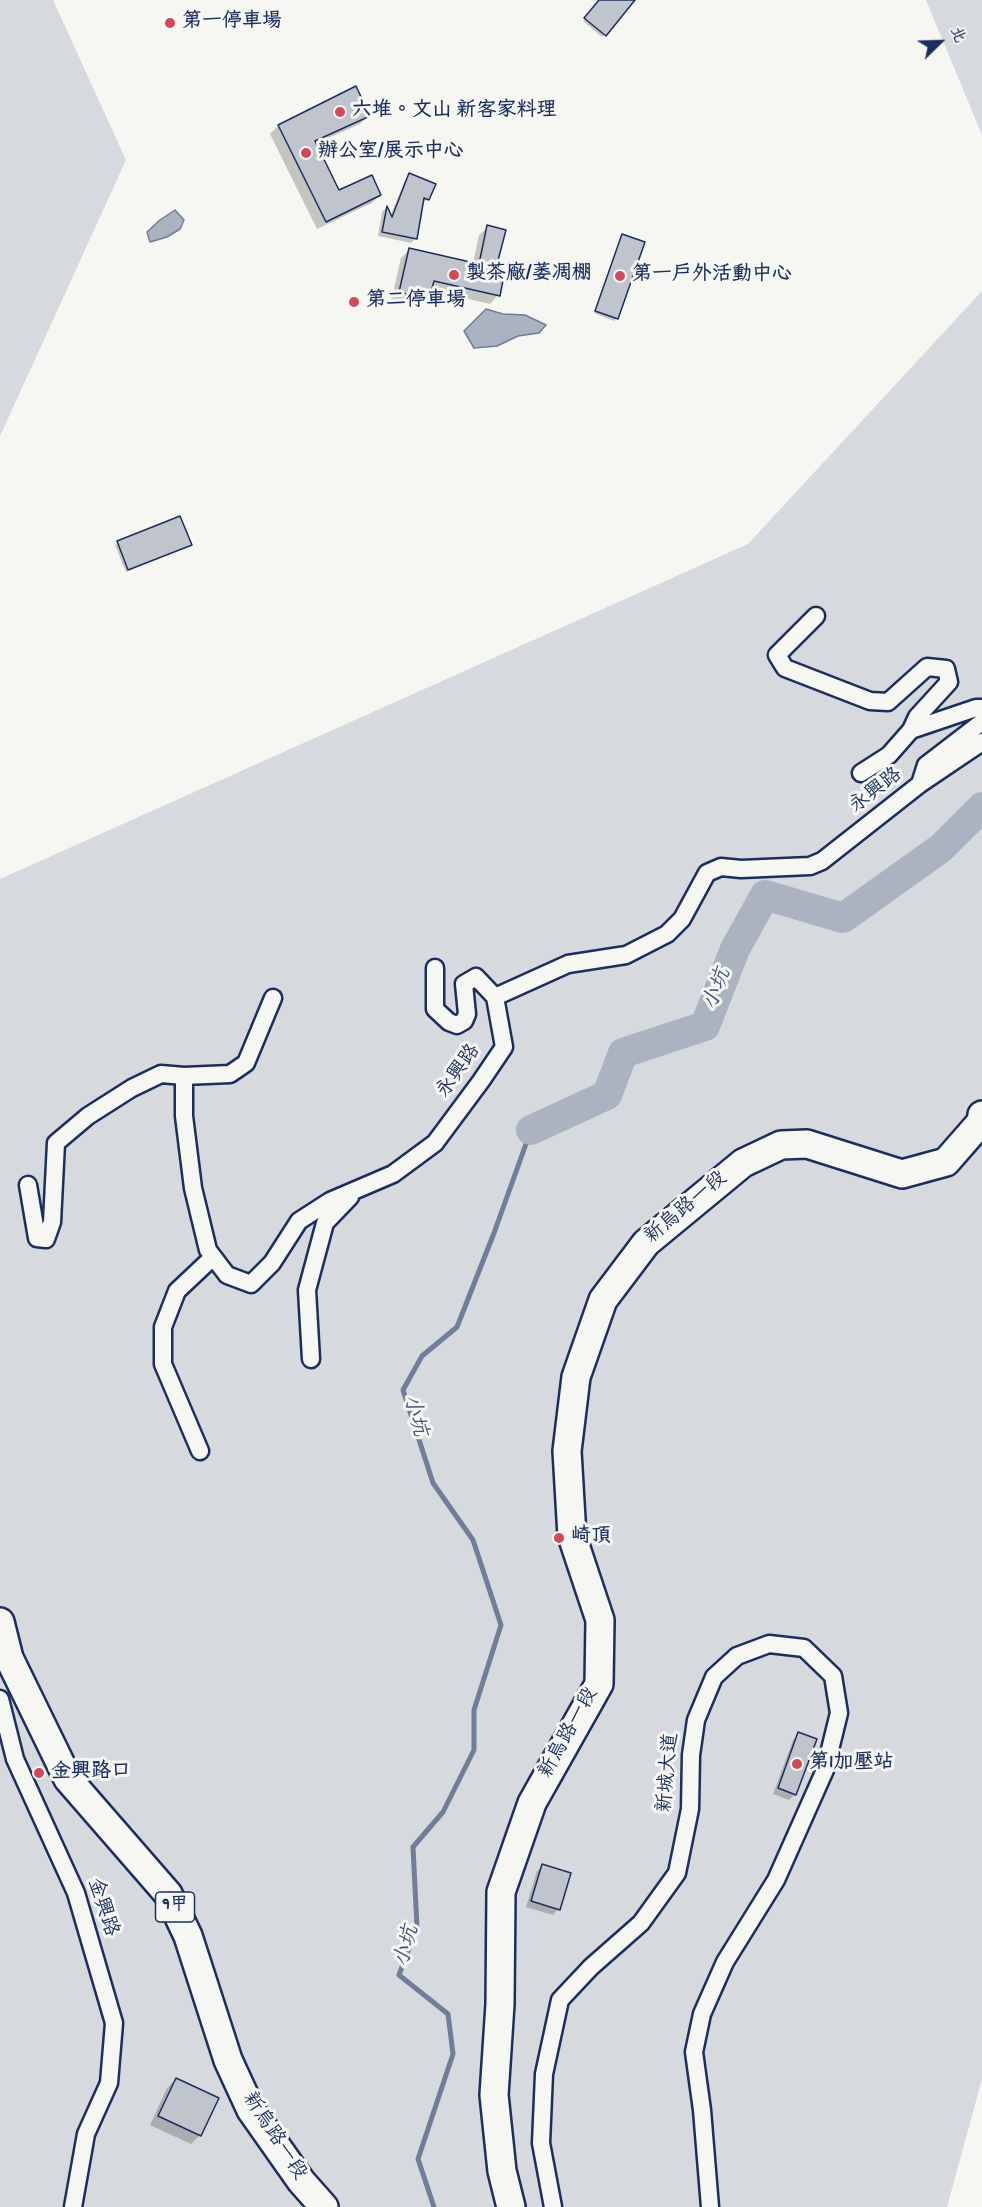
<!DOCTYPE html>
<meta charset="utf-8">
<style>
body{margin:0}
#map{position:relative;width:982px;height:2207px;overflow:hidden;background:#f6f6f2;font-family:Dekko,"LXGW WenKai TC",sans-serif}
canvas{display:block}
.north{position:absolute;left:910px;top:12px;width:60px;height:60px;-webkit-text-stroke:4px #f6f6f2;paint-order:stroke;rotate:67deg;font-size:16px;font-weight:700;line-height:24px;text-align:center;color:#1b2f5e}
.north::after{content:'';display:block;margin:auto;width:21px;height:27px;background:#1b2f5e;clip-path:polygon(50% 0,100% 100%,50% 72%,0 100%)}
</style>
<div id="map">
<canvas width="982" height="2207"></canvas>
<div class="north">北</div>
</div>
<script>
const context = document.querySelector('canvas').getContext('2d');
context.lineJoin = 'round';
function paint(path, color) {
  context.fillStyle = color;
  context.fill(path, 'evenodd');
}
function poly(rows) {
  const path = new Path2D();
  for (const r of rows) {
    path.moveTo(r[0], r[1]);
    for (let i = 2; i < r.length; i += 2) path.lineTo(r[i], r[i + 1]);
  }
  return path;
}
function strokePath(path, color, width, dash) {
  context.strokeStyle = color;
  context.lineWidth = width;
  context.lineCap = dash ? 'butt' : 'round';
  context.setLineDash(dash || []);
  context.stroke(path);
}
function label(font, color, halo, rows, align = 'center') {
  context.font = font + ' Dekko,"LXGW WenKai TC",sans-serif';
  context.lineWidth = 6;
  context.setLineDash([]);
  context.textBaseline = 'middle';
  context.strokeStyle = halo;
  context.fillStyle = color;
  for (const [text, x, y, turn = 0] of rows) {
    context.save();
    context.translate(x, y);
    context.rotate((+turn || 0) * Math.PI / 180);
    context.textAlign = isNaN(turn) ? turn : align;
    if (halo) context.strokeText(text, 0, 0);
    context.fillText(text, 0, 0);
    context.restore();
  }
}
paint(poly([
 [0,0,53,0,126,160,0,436],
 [926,0,982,0,982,135],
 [982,291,982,2079,947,2207,0,2207,0,879,748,544]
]), '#d6d9dd');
const water = poly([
 [175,210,184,220,180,229,167,237,150,242,147,232,160,220,175,210],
 [486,309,503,314,525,315,546,325,539,333,518,336,497,346,474,348,464,331,486,309]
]);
paint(water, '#abb2c0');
strokePath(water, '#717e99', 1.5);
paint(poly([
 [600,0,634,0,602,37,583,21],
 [356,88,368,116,360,124,315,144,338,192,380,195,372,203,317,229,270,134,278,126],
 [409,175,428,199,422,203,416,238,411,243,378,236,382,212,386,208,390,217,405,180],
 [488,227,498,295,490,304,430,290,428,299,419,307,391,301,401,258,410,249,473,264,479,235],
 [622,235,617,318,614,321,594,313],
 [180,518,190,544,126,572,115,545],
 [799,1734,795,1794,789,1800,773,1794,793,1740],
 [543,1866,558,1909,553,1915,526,1907,537,1871],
 [176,2079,200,2135,191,2144,150,2125,167,2088]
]), '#0003');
strokePath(poly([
 [434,2207,418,2159,453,2054,448,2014,399,1975,417,1927,413,1847,443,1812,474,1750,474,1710,501,1625,473,1540,433,1483,403,1390,422,1356,457,1327,494,1233,531,1130]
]), '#717e99', 5);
strokePath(poly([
 [531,1130,607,1095,623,1053,705,1026,735,949,765,895,843,918,941,848,982,807]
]), '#abb2c0', 30);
const building = poly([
 [599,0,635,0,606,36,584,18,599,0],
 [356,86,370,116,315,141,339,190,372,175,381,195,326,222,278,125,356,86],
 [409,173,436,184,429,200,424,198,417,239,382,232,387,206,392,217,409,173],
 [487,225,506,230,496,268,505,270,500,296,434,281,429,300,399,292,409,248,479,264,487,225],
 [622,234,645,242,618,319,595,311,622,234],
 [180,516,192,545,128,570,117,541,180,516],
 [798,1732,817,1739,796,1795,778,1788,798,1732],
 [542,1864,571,1873,560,1910,531,1901,542,1864],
 [176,2078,219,2098,201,2136,158,2116,176,2078]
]);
paint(building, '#c0c4cd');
strokePath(building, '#1b2f5e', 1.5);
const street = poly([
 [816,616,777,655,785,668,870,701,888,702,927,667,946,669,949,682,917,717,911,730,976,708,982,708],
 [861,773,889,755,911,730],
 [920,784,926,765,982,722],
 [435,968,435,1009,449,1022,457,1025,464,1021,467,1014,464,984,476,977,495,997],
 [495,997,568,964,626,955,667,934,682,919,707,873,721,867,741,869,810,866,822,861,920,784,982,742],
 [184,1076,184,1116,193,1188,208,1250,227,1275,251,1284,272,1263,299,1221,330,1201,393,1174,435,1143,481,1081,504,1047,495,997],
 [28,1185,37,1238,46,1239,52,1222,56,1143,88,1116,132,1088,161,1074,184,1076,230,1074,246,1063,273,998],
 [311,1359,307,1290,325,1223,350,1197],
 [200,1451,163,1364,163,1327,177,1291,212,1258],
 [0,1699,15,1759,76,1893,114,2023,109,2083,86,2134,73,2207],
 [553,2207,541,2143,544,2074,560,2000,591,1967,641,1923,677,1873,690,1809,691,1755,696,1720,714,1677,737,1656,769,1644,804,1648,833,1676,839,1713,825,1770,776,1880,725,1962,702,2014,694,2052,702,2110,710,2207]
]);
const primary = poly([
 [0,1622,9,1658,68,1779,168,1894,188,1936,228,2060,251,2110,301,2181,324,2207],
 [511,2207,502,2171,494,2095,500,2004,501,1892,532,1803,599,1684,600,1620,572,1536,567,1451,576,1377,603,1300,646,1243,743,1163,781,1145,807,1144,902,1174,946,1162,981,1122,982,1115]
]);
strokePath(street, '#1b2f5e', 21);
strokePath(primary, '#1b2f5e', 32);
strokePath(street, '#f6f6f2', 16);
strokePath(primary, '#f6f6f2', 27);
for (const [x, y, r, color] of [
 [170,23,6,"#d1495b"],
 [340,112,6,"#d1495b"],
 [306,153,6,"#d1495b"],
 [454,275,6,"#d1495b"],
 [620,276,6,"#d1495b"],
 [354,302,6,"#d1495b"],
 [559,1538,6,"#d1495b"],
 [797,1764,6,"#d1495b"],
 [39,1773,6,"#d1495b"]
]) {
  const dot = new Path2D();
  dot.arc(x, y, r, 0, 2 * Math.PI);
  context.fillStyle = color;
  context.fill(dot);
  strokePath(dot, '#f6f6f2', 2);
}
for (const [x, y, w] of [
 [175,1907,39]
]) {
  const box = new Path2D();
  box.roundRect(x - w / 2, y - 15, w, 30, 4.5);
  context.fillStyle = '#f6f6f2';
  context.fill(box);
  strokePath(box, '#1b2f5e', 1.5);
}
label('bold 18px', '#1b2f5e', null, [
 ["9甲",175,1907]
]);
label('bold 20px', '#1b2f5e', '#f6f6f2', [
 ["第一停車場",182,23],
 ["六堆。文山 新客家料理",352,112],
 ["辦公室/展示中心",318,153],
 ["製茶廠/萎凋棚",466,275],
 ["第一戶外活動中心",632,276],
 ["第二停車場",366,302],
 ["崎頂",571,1538],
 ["第1加壓站",809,1764],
 ["金興路口",51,1773]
], 'left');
label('20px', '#1b2f5e', '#f6f6f2', [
 ["永興路",877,792,-38],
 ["永興路",460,1072,-55],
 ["新烏路一段",687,1209,-40],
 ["新烏路一段",570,1734,-61],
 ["新城大道",670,1773,-85],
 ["金興路",101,1908,72],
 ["新烏路一段",273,2137,57]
]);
label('italic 21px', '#46567b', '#f6f6f2', [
 ["小坑",719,990,-69],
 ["小坑",413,1416,75],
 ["小坑",409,1947,-75]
]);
</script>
